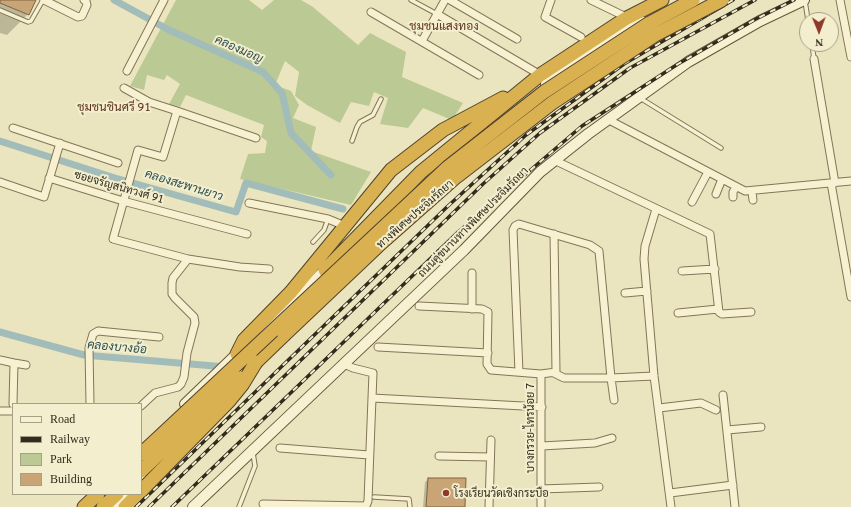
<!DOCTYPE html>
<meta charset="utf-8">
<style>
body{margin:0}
#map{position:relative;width:851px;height:507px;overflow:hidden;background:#ebe5bf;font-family:Georgia,serif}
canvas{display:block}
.legend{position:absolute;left:12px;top:403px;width:130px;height:92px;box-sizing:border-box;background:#f3eece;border:1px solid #a6a087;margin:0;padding:5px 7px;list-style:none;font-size:12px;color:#332b1c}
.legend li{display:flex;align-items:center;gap:8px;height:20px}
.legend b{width:20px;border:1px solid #a6a087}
.north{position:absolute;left:799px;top:12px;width:40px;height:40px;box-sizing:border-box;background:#f3eece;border:1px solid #a6a087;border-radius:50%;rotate:179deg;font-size:11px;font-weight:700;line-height:16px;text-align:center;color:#332b1c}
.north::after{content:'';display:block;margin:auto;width:14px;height:18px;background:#8f392b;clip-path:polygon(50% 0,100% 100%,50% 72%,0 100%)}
</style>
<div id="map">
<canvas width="851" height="507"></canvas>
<ul class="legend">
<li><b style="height:5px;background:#f7f1d1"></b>Road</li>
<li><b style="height:5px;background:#332b1c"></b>Railway</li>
<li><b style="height:11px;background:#bbc994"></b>Park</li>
<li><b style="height:11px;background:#c8a476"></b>Building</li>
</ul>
<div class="north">N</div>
</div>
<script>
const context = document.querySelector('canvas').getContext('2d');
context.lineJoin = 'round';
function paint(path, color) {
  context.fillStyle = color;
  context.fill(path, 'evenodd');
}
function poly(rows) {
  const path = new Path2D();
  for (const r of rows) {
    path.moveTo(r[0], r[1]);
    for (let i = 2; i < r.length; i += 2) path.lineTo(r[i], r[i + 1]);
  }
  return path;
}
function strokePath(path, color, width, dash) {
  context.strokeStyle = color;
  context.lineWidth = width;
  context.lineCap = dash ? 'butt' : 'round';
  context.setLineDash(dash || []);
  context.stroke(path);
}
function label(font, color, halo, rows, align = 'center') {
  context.font = font + ' Georgia,Sarabun,serif';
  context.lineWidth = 4;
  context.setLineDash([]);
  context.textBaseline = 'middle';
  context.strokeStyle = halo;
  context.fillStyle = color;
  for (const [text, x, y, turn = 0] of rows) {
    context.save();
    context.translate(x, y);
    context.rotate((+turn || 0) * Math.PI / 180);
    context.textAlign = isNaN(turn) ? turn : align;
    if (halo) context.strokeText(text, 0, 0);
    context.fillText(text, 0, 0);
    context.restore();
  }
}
paint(poly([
 [176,0,249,0,262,10,274,0,301,0,313,7,358,45,370,33,406,52,402,77,463,103,452,120,423,108,408,128,380,124,388,98,374,92,369,106,351,102,340,123,307,105,295,96,299,72,285,61,275,85,291,91,299,105,293,118,316,127,311,151,371,172,351,205,240,179,248,154,265,153,267,141,261,137,264,125,186,95,180,107,169,104,180,84,167,75,164,80,147,75,144,90,130,86]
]), '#bbc994');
paint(poly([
 [0,0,35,0,28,14,7,35,0,33],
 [428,479,464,507,423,507,425,482]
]), '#0003');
strokePath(poly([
 [114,0,169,30,263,72,282,93,291,133,331,175],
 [0,141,115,178,236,212,246,183,343,209],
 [0,332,84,355,226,367]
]), '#a2bdb9', 7);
const building = poly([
 [0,0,36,0,29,15,0,3,0,0],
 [428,478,466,478,465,507,426,507,428,478]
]);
paint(building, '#c8a476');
strokePath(building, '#81633f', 1);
const lane = poly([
 [411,0,437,14],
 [805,1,808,20],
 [0,10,28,22,31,21,43,0],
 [812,44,814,59],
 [640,98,721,148],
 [352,141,357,127,360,122,373,115,381,99],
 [313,242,324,230,328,219],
 [374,497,409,499,410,507],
 [239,507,255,466,253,453]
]);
const street = poly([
 [44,0,78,17,82,16,87,5,86,1,84,0],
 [450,0,517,39],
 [551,0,545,17,581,37],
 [591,0,622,15],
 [840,0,851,57],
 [371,12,479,75],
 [437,14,537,73],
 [422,41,445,0],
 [814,59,835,183],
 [127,71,164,0],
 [124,88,149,102,177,111,163,157,138,150,113,239,188,259,240,267,269,269],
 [177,111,256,138],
 [609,120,745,191,851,181],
 [13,128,118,163],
 [556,161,710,234,719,312,722,314,751,312],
 [49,178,123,201,247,234],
 [0,182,44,197,60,143],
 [831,183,851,297],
 [752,192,753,200],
 [716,194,722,179],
 [733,197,733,192,736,187],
 [692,202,708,172],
 [249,203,328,219,345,226],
 [656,209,645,246,644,259,654,376,671,507],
 [682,271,715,269],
 [472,273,472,309],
 [625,293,647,291],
 [419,306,482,309,488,312,487,364,491,370,541,374,556,372,554,234],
 [678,313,718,309],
 [378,347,488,353],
 [0,360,14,363],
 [344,364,353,368,373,373,372,398],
 [519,372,513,230,515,226,519,224,590,245,599,251,611,378,564,378,554,373],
 [541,374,541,507],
 [723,395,735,507],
 [614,400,611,378,654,376],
 [13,404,14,363,26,365],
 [90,404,89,348,93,334,98,331,159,337],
 [141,406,155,393,178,387,181,384,184,377,187,353,195,323,194,317,175,298,172,294,172,283,173,278,188,259],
 [659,408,701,403,716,410],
 [0,411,13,411],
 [727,430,761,427],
 [542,446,595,443,612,438],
 [280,448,369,455],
 [439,456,490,457],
 [541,489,599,487],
 [670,493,733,485],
 [263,504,366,506,368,501,372,398,542,407],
 [489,507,491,440]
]);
const secondary = poly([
 [546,84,632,27,643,22],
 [262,331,325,270,331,270],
 [185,404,241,350],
 [141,480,164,458],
 [114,507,127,494],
 [193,507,464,250,540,172,588,134,688,62,760,21,804,0]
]);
const highway = poly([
 [325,270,421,172,540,75,625,19,662,0],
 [237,354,244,340,291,292,391,170,443,130,503,98],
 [256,362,284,335],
 [84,507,98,494],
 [103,507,117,494],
 [125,507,138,494]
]);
strokePath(lane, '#837558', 5.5);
strokePath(street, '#837558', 9);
strokePath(secondary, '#65563c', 12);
strokePath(highway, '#51432d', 15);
strokePath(lane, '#f7f1d1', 3.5);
strokePath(street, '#f7f1d1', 7);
strokePath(secondary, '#f7f1d1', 10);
strokePath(highway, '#d9b151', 13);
const rail = poly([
 [136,507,448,206,526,135,624,64,733,0],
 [149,507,483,184,540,133,630,68,755,0],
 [172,507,458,232,582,126,678,64,756,19,794,0]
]);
strokePath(rail, '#332b1c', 3.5);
strokePath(rail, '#f3eece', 2, [6]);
const highwayBridge = poly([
 [284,335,378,246,456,177,552,103,655,35,722,0],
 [141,454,448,167,544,92,648,24,693,0],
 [141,471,239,378],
 [141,491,229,401,242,385,256,362]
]);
strokePath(highwayBridge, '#51432d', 15, []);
strokePath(highwayBridge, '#d9b151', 13);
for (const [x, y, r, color] of [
 [446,493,4,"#8f392b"]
]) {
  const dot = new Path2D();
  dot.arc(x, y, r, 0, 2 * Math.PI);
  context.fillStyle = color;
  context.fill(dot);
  strokePath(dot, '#f3eece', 1.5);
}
label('11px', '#332b1c', '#f3eece', [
 ["ซอยจรัญสนิทวงศ์ 91",119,187,16],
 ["ทางพิเศษประจิมรัถยา",415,214,-41],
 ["ถนนคู่ขนานทางพิเศษประจิมรัถยา",473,222,-45],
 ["บางกรวย-ไทรน้อย 7",530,428,-90]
]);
label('11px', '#332b1c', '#f3eece', [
 ["โรงเรียนวัดเชิงกระบือ",454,493]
], 'left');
label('12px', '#5e341d', '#f3eece', [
 ["ชุมชนแสงทอง",444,26],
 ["ชุมชนชินศรี 91",114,107]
]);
label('italic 12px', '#2c4f52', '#f3eece', [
 ["คลองมอญ",239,49,24],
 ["คลองสะพานยาว",184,185,17],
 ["คลองบางอ้อ",117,347,5]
]);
</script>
